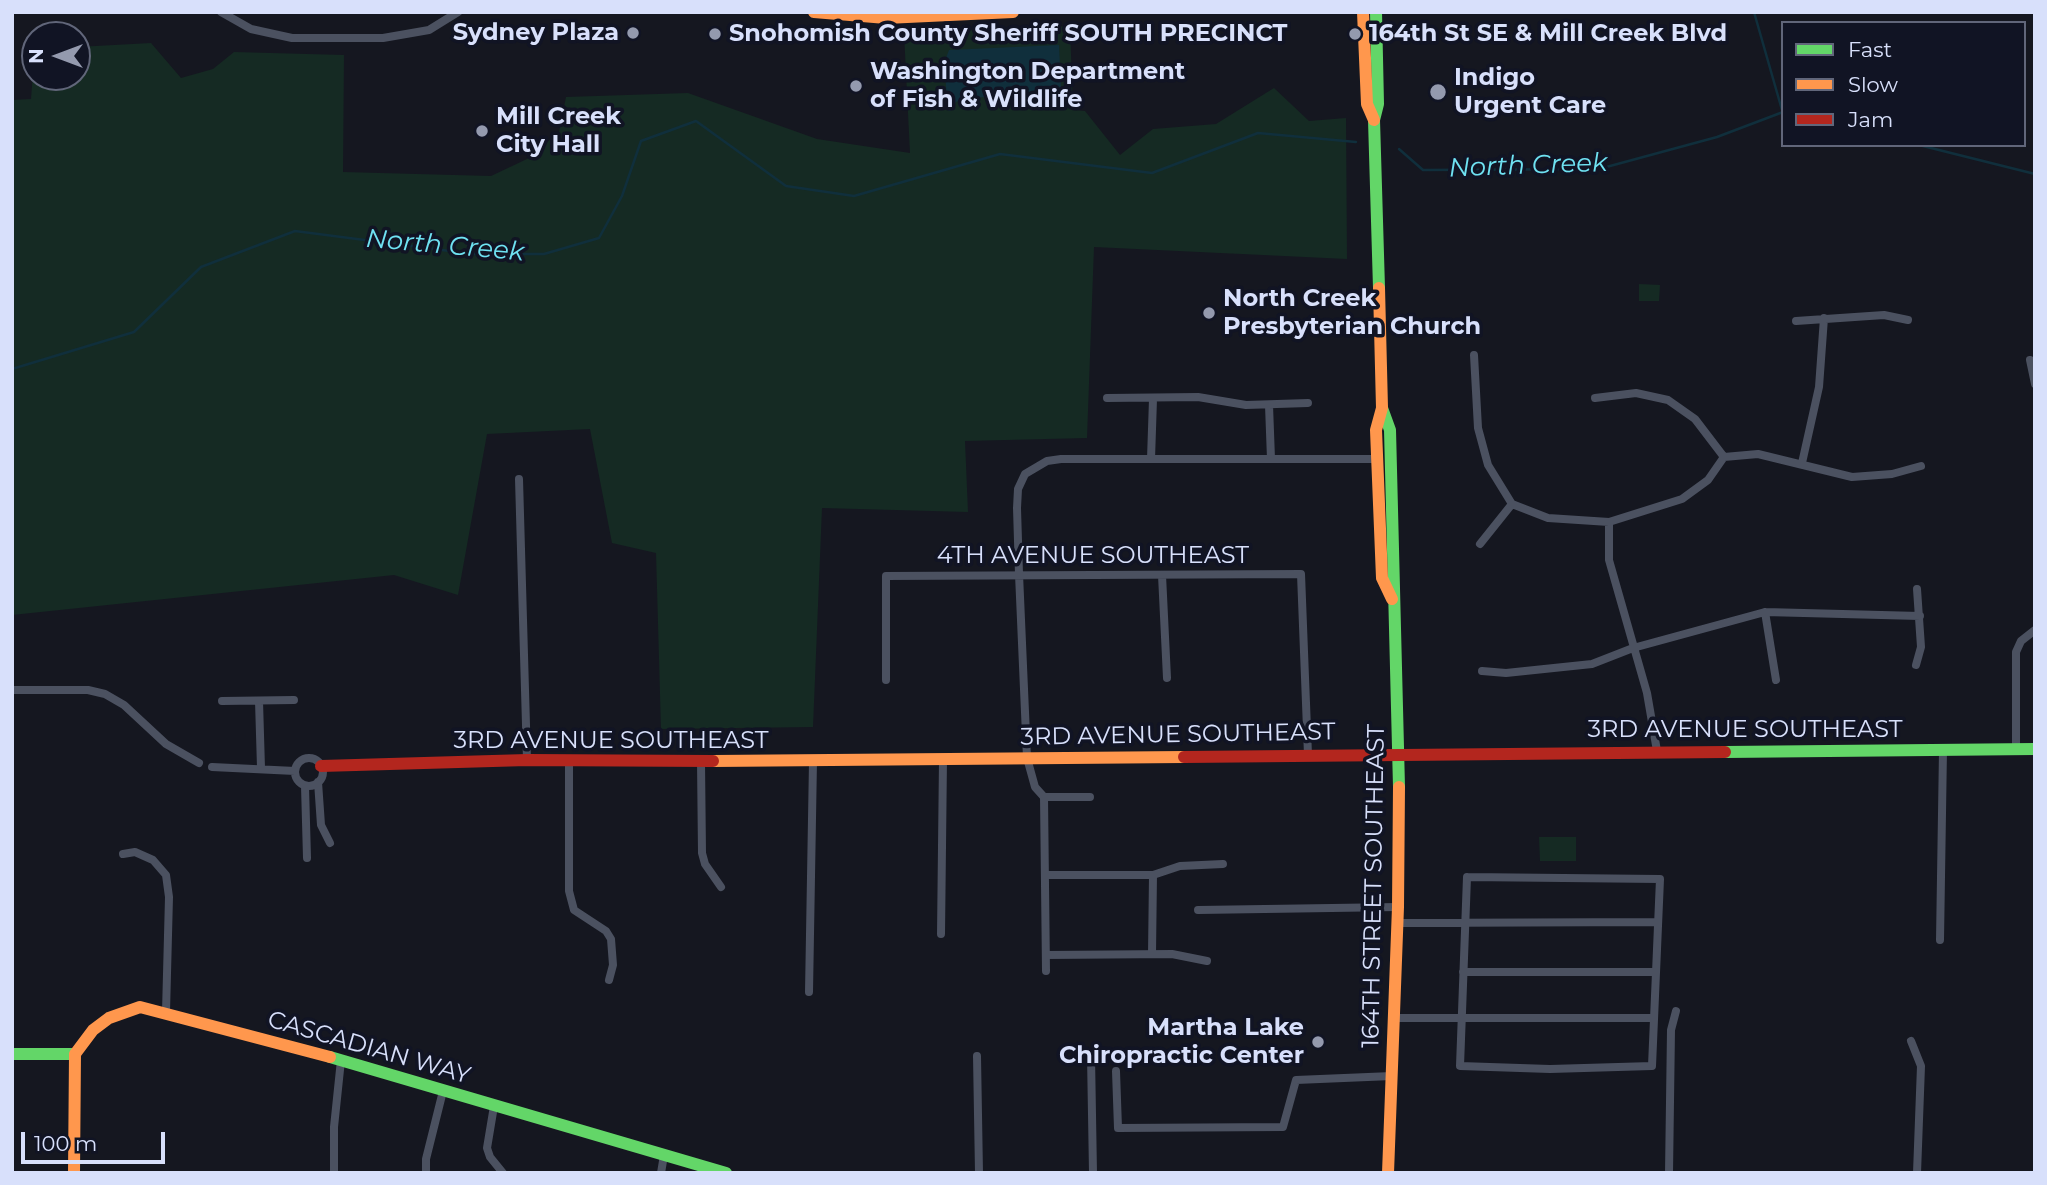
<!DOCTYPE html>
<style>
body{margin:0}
#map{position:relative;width:2047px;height:1185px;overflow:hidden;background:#151720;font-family:Montserrat,sans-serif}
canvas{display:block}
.frame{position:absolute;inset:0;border:14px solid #d8e0fb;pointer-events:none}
.legend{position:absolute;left:1781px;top:21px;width:245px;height:126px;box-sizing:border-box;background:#111424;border:2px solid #61667a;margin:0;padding:9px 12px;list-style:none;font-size:21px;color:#d8e0fb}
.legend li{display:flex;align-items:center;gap:14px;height:35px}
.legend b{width:35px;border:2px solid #61667a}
.north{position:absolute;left:21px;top:21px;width:70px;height:70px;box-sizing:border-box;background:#111424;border:2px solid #61667a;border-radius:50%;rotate:270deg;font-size:19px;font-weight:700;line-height:28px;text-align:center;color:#d8e0fb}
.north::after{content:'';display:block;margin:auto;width:24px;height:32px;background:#949aae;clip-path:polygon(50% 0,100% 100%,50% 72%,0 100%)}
.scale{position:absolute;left:21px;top:1132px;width:144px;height:32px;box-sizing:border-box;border:4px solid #d8e0fb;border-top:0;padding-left:9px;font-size:21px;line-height:24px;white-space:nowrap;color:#d8e0fb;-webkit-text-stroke:5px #111424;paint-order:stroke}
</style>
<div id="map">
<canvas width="2047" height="1185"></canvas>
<div class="frame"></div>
<ul class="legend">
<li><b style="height:9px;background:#63d668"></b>Fast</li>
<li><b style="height:9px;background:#ff974d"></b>Slow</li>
<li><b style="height:9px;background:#b3261e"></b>Jam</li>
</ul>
<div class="north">N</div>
<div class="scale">100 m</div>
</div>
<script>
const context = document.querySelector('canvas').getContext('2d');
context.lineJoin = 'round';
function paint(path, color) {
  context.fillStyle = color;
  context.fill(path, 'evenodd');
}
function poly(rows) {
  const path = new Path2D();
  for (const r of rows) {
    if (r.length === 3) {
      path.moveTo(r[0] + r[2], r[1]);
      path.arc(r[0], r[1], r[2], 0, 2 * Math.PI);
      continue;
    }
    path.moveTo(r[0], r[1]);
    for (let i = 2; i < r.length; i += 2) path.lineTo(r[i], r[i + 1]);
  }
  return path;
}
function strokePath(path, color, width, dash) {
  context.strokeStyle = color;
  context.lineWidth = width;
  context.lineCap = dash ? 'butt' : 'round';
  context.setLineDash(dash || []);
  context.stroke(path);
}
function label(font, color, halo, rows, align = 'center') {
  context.font = font + ' Montserrat,sans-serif';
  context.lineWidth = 7;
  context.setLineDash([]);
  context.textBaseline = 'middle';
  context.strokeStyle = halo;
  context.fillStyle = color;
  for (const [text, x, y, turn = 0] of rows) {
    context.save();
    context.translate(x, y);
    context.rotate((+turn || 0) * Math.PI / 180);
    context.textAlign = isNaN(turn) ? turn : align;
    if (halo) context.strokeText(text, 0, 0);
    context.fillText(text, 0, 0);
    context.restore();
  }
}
paint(poly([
 [1070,26,1073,110,1085,111,1120,155,1153,129,1216,124,1274,88,1309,121,1346,118,1347,259,1094,247,1087,438,965,441,968,512,822,508,813,727,661,729,656,553,612,543,590,429,487,434,458,595,394,575,12,615,12,100,31,99,34,59,35,77,77,77,77,47,151,43,181,78,213,69,234,52,344,55,343,172,491,176,527,159,559,132,566,97,688,93,817,139,910,153,904,33],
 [1639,284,1660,285,1659,301,1639,301],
 [1539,837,1576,837,1576,861,1540,861]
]), '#152a23');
paint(poly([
 [1059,45,1061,89,1056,94,965,98,956,102,950,111,943,108,947,98,944,63,949,50]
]), '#102f3c');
strokePath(poly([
 [1754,12,1782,110],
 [1919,145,2035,174],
 [1399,149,1423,170,1599,169,1717,137,1783,112],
 [12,369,134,332,201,267,295,231,473,254,544,254,599,238,622,196,641,141,696,121,786,186,854,196,1000,154,1152,173,1258,133,1356,142]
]), '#102f3c', 2.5);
strokePath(poly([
 [221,12,251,29,292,38,383,38,429,30,458,12],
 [1796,321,1884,315,1908,320],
 [1474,355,1478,428,1488,465,1512,504,1480,544],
 [2030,360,2035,384],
 [1107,398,1198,397,1246,405,1308,403],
 [1595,398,1636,393,1668,400,1695,419,1724,457],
 [1269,405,1271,459],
 [1151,459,1153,399],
 [1802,463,1819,387,1824,318],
 [519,479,527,760],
 [1512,504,1548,518,1609,522,1682,499,1708,480,1724,457,1758,454,1852,477,1892,474,1921,466],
 [1609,522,1609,560,1647,693,1657,751],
 [1162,575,1167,678],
 [1765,612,1776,680],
 [1916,665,1921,647,1917,589],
 [1482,671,1506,673,1592,664,1633,648,1765,612,1920,616],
 [886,680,886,576,1301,574,1308,755],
 [12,690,88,690,105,694,124,705,166,744,199,763],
 [222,701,294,700],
 [259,701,261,768],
 [2016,749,2016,652,2021,641,2035,630],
 [309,772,14],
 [569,760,569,891,574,910,606,931,611,939,613,965,609,980],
 [701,762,702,853,705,864,721,887],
 [212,767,295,771],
 [318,782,321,825,330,843],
 [305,786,307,858],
 [1044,797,1090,797],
 [123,854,135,852,153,860,166,875,169,897,166,1012],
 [1046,875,1153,875,1180,866,1223,864],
 [1467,877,1660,879,1652,1066,1550,1069,1460,1066,1467,877],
 [1198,910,1398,907],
 [1397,923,1658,922],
 [941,934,943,759],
 [1940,940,1943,750],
 [1152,954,1153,875],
 [1046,955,1172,954,1207,961],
 [1046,971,1044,797,1035,787,1027,758,1019,574,1017,508,1018,489,1025,474,1047,461,1061,459,1377,459],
 [1463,972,1656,972],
 [809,992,813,761],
 [1394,1018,1654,1018],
 [1911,1041,1921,1066,1917,1173],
 [977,1056,979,1173],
 [1091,1056,1093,1173],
 [1116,1071,1118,1128,1283,1127,1296,1080,1392,1076],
 [494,1106,487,1148,490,1157,503,1173],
 [334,1173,334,1127,341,1060],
 [426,1173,426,1159,443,1091],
 [661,1173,664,1155],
 [1669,1173,1671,1030,1676,1011]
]), '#4b5160', 8);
strokePath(poly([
 [1376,12,1378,104,1374,120,1379,288],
 [1382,408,1390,430,1399,787],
 [1725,752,2035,749],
 [12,1054,75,1054],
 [330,1057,726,1173]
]), '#63d668', 12);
strokePath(poly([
 [814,12,886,18,1013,12],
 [1363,12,1367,104,1374,120],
 [1379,288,1382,408,1376,430,1382,578,1392,599],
 [713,761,1184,757],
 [75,1054,93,1030,109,1018,140,1007,330,1057],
 [74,1173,75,1054],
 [1388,1173,1398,907,1399,787]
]), '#ff974d', 12);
strokePath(poly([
 [1184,757,1725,752],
 [321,766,527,760,713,761]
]), '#b3261e', 12);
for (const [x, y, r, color] of [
 [633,33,7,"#949aae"],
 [715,34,7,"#949aae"],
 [1355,34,7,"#949aae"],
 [856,86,7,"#949aae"],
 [1438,92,9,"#949aae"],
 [482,131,7,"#949aae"],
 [1209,313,7,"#949aae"],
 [1318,1042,7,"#949aae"]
]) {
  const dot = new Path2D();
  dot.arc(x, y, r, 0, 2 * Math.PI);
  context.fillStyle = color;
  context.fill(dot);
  strokePath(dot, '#111424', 2.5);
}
label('bold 24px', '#d8e0fb', '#111424', [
 ["Sydney Plaza",619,33,"right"],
 ["Snohomish County Sheriff SOUTH PRECINCT",729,34],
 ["164th St SE & Mill Creek Blvd",1369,34],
 ["Washington Department",870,72],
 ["of Fish & Wildlife",870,100],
 ["Indigo",1454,78],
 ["Urgent Care",1454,106],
 ["Mill Creek",496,117],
 ["City Hall",496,145],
 ["North Creek",1223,299],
 ["Presbyterian Church",1223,327],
 ["Martha Lake",1304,1028,"right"],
 ["Chiropractic Center",1304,1056,"right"]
], 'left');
label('24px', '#d8e0fb', '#111424', [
 ["4TH AVENUE SOUTHEAST",1093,556],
 ["3RD AVENUE SOUTHEAST",1745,730],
 ["3RD AVENUE SOUTHEAST",1178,735,-1],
 ["3RD AVENUE SOUTHEAST",611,741],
 ["164TH STREET SOUTHEAST",1374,886,-89],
 ["CASCADIAN WAY",369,1048,16]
]);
label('italic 26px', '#6fe2f2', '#111424', [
 ["North Creek",1528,166,-2],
 ["North Creek",445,246,5]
]);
</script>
